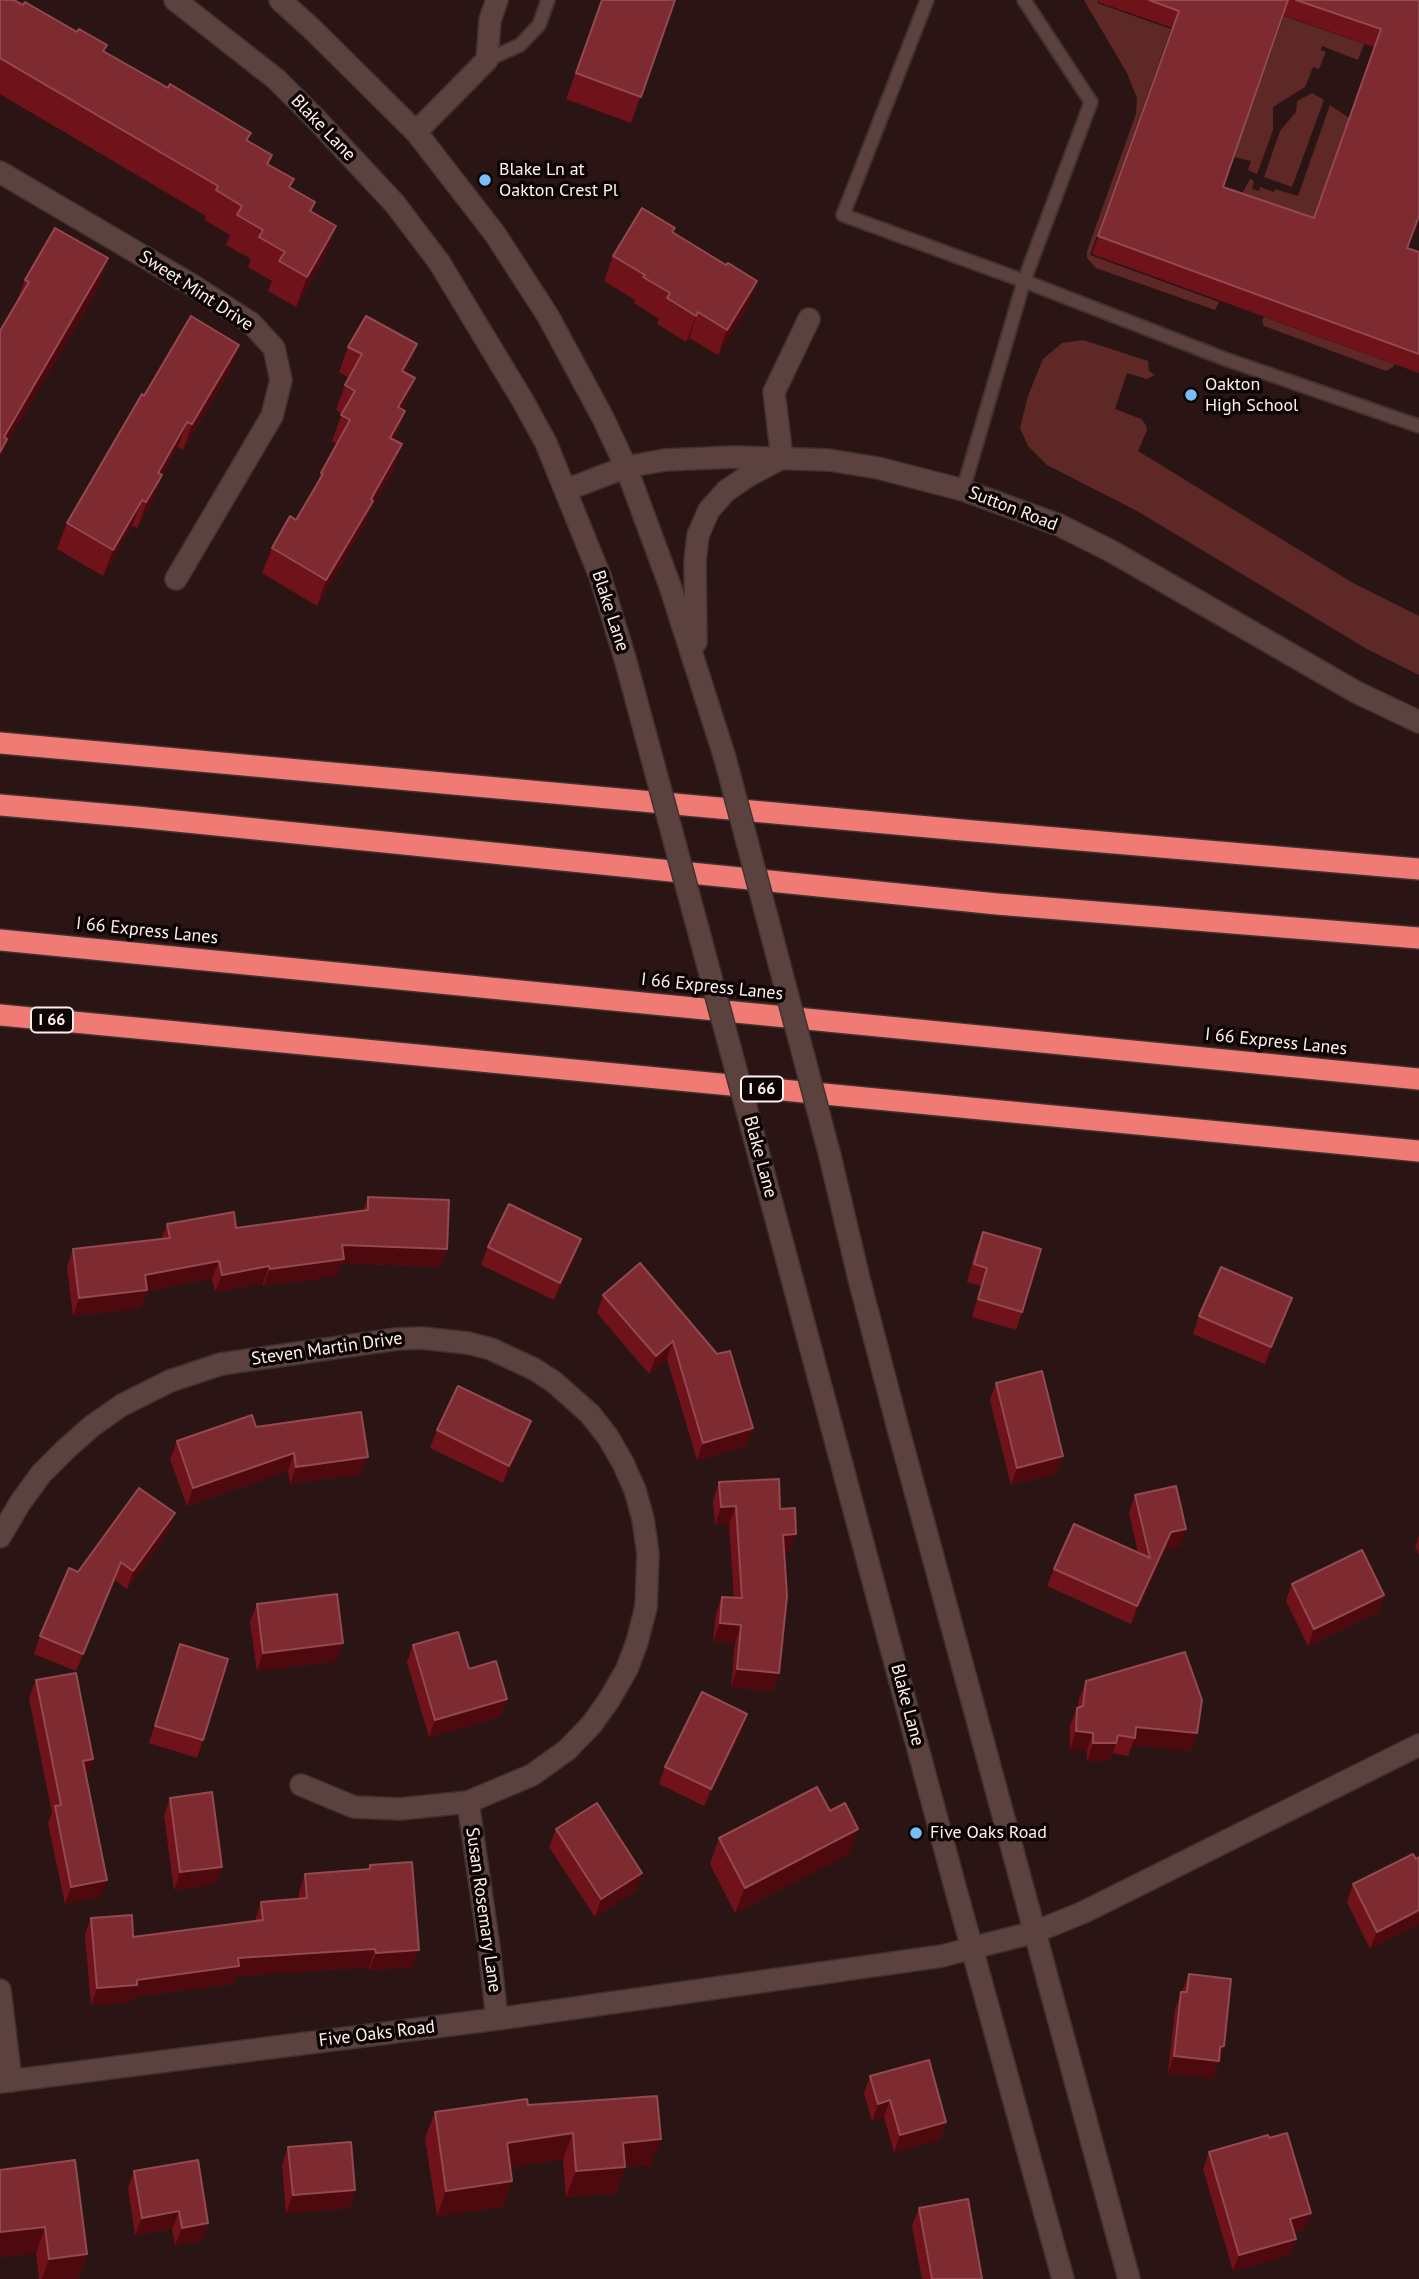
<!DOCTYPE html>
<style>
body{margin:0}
canvas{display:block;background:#2b1514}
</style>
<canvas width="1419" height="2279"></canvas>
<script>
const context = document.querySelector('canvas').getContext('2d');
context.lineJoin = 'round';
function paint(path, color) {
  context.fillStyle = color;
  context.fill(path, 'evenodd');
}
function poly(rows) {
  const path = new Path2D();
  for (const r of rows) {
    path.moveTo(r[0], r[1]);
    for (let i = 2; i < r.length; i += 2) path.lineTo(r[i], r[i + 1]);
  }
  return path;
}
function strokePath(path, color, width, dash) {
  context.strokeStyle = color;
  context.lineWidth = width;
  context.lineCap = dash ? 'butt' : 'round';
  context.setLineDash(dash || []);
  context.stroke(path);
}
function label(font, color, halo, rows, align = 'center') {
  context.font = font + ' "PT Sans",sans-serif';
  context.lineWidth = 7;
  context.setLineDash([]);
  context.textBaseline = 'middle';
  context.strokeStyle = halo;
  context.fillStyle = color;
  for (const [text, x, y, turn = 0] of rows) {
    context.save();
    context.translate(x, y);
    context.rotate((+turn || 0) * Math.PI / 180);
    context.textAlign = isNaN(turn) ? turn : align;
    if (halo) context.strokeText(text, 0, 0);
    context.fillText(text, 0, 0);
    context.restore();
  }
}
paint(poly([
 [1084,0,1098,0,1097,3,1171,29,1090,255,1219,302,1215,310,1096,268,1087,258,1087,251,1136,114,1137,98,1127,73],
 [1284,16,1364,44,1358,60,1322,46,1321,50,1326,52,1319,69,1313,67,1305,87,1273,107,1273,130,1257,174,1248,170,1251,161,1234,157],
 [1312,93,1324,100,1292,187,1264,177,1280,131,1296,112,1297,101],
 [1330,105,1349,118,1308,235,1239,199,1250,179,1254,181,1252,189,1259,191,1260,187,1274,192,1275,189,1298,196],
 [1264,317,1394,364,1393,367,1386,371,1264,326,1262,320],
 [1083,340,1148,361,1149,371,1155,375,1147,379,1127,373,1115,409,1141,419,1146,425,1147,430,1138,451,1353,583,1419,616,1419,675,1367,649,1137,511,1047,465,1028,446,1020,428,1028,396,1043,359,1062,343]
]), '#5d2825');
const lane = poly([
 [927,0,843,215,1024,281,1225,359,1419,426],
 [487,60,520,45,539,25,548,0],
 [963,490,1024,281,1091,102,1024,0]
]);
const street = poly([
 [416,132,487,60,490,20,497,0],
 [0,172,192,285,251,323,274,348,281,380,272,416,176,579],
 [782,458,774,392,809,319],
 [0,1537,20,1503,41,1474,66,1449,92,1426,122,1405,170,1381,221,1364,397,1339,421,1338,468,1343,491,1349,534,1369,554,1382,590,1414,608,1437,623,1463,635,1490,643,1519,648,1554,646,1607,637,1642,627,1669,609,1700,592,1724,567,1750,532,1775,468,1802,400,1809,354,1807,301,1785],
 [468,1802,489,1947,497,2019],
 [0,1990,11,2081],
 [0,2082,497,2019,942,1956,972,1948]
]);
const secondary = poly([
 [175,0,276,79,315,118,395,204,439,262,523,401,546,443,600,576,626,662,650,751],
 [280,0,311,28,416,132,495,234,548,316,603,418,626,467,670,586,725,758],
 [566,490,626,467,665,460,734,457,829,460,878,468,963,490,1059,525,1111,551,1356,692,1419,722],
 [696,642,695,561,698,535,709,510,726,491,748,476,780,459],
 [757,1148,954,1883,1063,2279],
 [830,1156,859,1279,898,1428,1129,2279],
 [972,1948,1035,1932,1084,1912,1419,1745]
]);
const highway = poly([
 [0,743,962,830,1419,869],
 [0,805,137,817,997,904,1419,938],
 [0,940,1419,1079],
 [0,1015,1419,1151]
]);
strokePath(lane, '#413231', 16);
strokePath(street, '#413231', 24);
strokePath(secondary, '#413231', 24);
strokePath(highway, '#413231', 24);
strokePath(lane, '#5c423f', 12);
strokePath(street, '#5c423f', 21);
strokePath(secondary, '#5c423f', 21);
strokePath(highway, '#f07b74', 21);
const secondaryBridge = poly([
 [650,751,757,1148],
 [725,758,830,1156]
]);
strokePath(secondaryBridge, '#413231', 24, []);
strokePath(secondaryBridge, '#5c423f', 21);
paint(poly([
 [0,0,23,5,77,32,107,45,104,52,168,88,251,133,248,141,272,155,268,165,291,188,315,202,311,212,325,256,296,307,268,291,272,281,248,267,251,259,226,245,230,235,205,220,206,216,0,94],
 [602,0,675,0,631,123,566,99],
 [1099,0,1419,0,1407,248,1419,252,1419,373,1092,254,1173,28,1098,2],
 [1283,15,1374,47,1314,218,1223,187],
 [675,228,673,233,726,265,757,281,748,306,718,355,689,338,686,342,657,324,659,319,634,303,635,300,604,281,613,256],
 [108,258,96,292,3,450,0,459,0,331,16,303,25,280],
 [417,344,406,373,415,378,405,404,402,410,405,411,394,440,393,470,369,512,363,527,317,606,262,573,272,548,296,520,315,487,321,473,337,444,332,441,342,414,336,410,345,385,349,378,339,372,348,347],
 [230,370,183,450,178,447,161,477,153,500,137,528,132,526,103,576,57,549,67,523,144,396],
 [368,1197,447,1249,440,1267,342,1263,337,1276,263,1286,263,1283,215,1292,212,1278,147,1291,141,1308,73,1316,67,1267,73,1249,161,1239,167,1224,236,1228,363,1211],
 [983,1232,1022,1312,1016,1330,972,1317,981,1286,967,1282,976,1249],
 [488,1247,575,1257,554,1300,481,1265],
 [603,1295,717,1354,753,1428,746,1446,697,1460,667,1359,649,1374,597,1313],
 [1286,1315,1265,1364,1193,1334,1199,1316],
 [996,1383,1056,1474,1011,1485,990,1400],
 [531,1421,525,1439,503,1483,430,1448,437,1430],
 [256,1427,361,1474,290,1484,288,1471,187,1506,170,1459,177,1441],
 [719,1482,780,1509,789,1552,784,1552,773,1691,731,1687,735,1643,713,1641,716,1614,722,1597,734,1598,729,1524,715,1525,713,1500],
 [1135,1495,1180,1546,1165,1550,1131,1624,1047,1586,1054,1569,1138,1553,1129,1513],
 [169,1531,127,1589,115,1580,76,1671,34,1654,40,1636,78,1572],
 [1419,1535,1419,1555,1415,1547],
 [1292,1584,1384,1595,1378,1612,1308,1646,1286,1601],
 [257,1604,337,1661,257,1671,250,1622],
 [180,1644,203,1740,197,1758,149,1743],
 [413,1645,469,1669,507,1699,500,1717,429,1737,407,1662],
 [36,1680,93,1759,87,1777,101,1897,65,1904,48,1823,52,1813,29,1698],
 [1086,1681,1191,1751,1132,1745,1128,1756,1113,1753,1110,1760,1087,1761,1087,1751,1070,1749,1070,1726,1077,1708,1078,1708,1079,1699],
 [741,1732,704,1806,659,1784,665,1767],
 [170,1798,222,1867,216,1884,174,1890,164,1816],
 [556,1829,636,1891,595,1917,549,1847],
 [719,1838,849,1854,735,1913,710,1864],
 [1416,1859,1370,1949,1347,1902,1353,1884],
 [370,1865,419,1950,412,1967,369,1970,369,1967,236,1976,233,1984,133,1997,131,2002,91,2005,85,1935,91,1918,133,1937,255,1921,261,1902,299,1899,299,1892,305,1874,368,1869],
 [1189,1974,1224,2046,1213,2079,1168,2073,1175,2009],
 [870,2076,946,2122,939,2140,894,2152,884,2117,872,2121,864,2093],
 [528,2105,651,2165,625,2167,616,2193,566,2197,563,2159,510,2167,512,2181,503,2207,437,2216,425,2138,435,2112],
 [1269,2138,1311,2213,1304,2229,1294,2232,1296,2239,1290,2255,1233,2271,1203,2169,1209,2152],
 [288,2147,355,2190,349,2208,286,2213,282,2165],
 [0,2170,87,2254,78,2279,39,2279,36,2253,0,2257],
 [134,2171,208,2223,202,2241,175,2245,172,2229,135,2235,128,2188],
 [919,2208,982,2279,922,2279,912,2226]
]), '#6f121a');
paint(poly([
 [336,226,325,256,296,307,307,277],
 [108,258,96,292,3,450,0,459,0,447,4,437],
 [757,281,748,306,718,355,727,330],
 [698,312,689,338,686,342,696,316],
 [417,344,407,370,393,397,402,371],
 [239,345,230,370,183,450,192,424],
 [415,378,405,404,389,433,398,407],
 [405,411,395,437,380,463,390,438],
 [187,422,178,447,161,477,153,500,137,528,158,473],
 [402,444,393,470,369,512,363,527,317,606,326,580],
 [142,500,132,526,103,576,113,550],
 [581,1239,575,1257,554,1300,560,1283],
 [342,1245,447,1249,440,1267,342,1263,337,1276,263,1286,270,1269],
 [219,1261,212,1278,147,1291,141,1308,73,1316,79,1298,145,1275],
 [269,1266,263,1283,215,1292,222,1275],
 [1292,1298,1286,1315,1265,1364,1271,1347],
 [673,1341,667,1359,649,1374,656,1356],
 [531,1421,525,1439,503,1483,509,1466],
 [753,1428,746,1446,697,1460,703,1443],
 [294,1453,288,1471,187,1506,193,1488],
 [1063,1456,1056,1474,1011,1485,1017,1468],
 [368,1457,361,1474,290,1484,296,1467],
 [736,1506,729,1524,715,1525,721,1507],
 [175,1513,169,1531,127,1589,133,1571],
 [1186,1529,1180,1546,1165,1550,1131,1624,1137,1606,1171,1532],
 [796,1534,789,1552,777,1552,783,1535],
 [121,1562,115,1580,76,1671,83,1654],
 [1384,1595,1378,1612,1308,1646,1314,1629],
 [720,1623,741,1625,735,1643,713,1641],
 [343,1643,337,1661,257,1671,263,1653],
 [737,1669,779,1673,773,1691,731,1687],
 [507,1699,500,1717,429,1737,435,1720],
 [747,1714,741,1732,704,1806,711,1789],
 [1136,1727,1197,1733,1191,1751,1132,1745,1135,1738],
 [1076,1731,1093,1733,1087,1751,1070,1749],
 [1093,1743,1116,1743,1110,1760,1087,1761],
 [93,1759,87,1777,83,1761],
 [858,1829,849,1854,735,1913,745,1888],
 [222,1867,216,1884,174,1890,180,1872],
 [642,1873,636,1891,595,1917,601,1899],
 [107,1880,101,1897,65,1904,71,1887],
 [1419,1910,1419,1924,1370,1949,1377,1932],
 [375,1949,369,1967,236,1976,233,1984,133,1997,131,2002,91,2005,97,1988,238,1958],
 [419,1950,412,1967,369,1970,376,1953],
 [1224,2046,1213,2079,1168,2073,1174,2056],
 [890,2100,884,2117,872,2121,878,2104],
 [946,2122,939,2140,894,2152,900,2135],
 [573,2133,563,2159,498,2169,507,2143],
 [661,2139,651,2165,625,2167,616,2193,566,2197,576,2171,623,2143],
 [512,2181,503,2207,437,2216,446,2191],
 [355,2190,349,2208,286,2213,293,2195],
 [179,2211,172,2229,135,2235,142,2218],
 [1311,2213,1304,2229,1284,2235,1290,2219],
 [208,2223,202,2241,175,2245,182,2228],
 [45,2227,36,2253,0,2257,0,2232],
 [1296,2239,1290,2255,1233,2271,1239,2255],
 [87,2254,78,2279,42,2279,49,2259]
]), '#4d090e');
const building = poly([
 [0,0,14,0,23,5,25,2,77,32,79,29,107,45,103,51,168,88,170,84,251,133,246,140,272,155,267,164,294,179,289,187,315,202,310,211,336,226,307,277,279,261,285,252,259,237,263,230,237,215,242,206,216,190,218,186,0,58,0,0],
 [602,0,675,0,641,97,576,73,602,0],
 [1149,0,1288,0,1223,187,1314,218,1381,29,1296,0,1419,0,1419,216,1407,248,1419,252,1419,354,1098,236,1179,11,1149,0],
 [642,208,675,228,672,232,726,265,728,263,757,281,727,330,698,312,696,316,667,298,670,293,643,277,645,275,613,256,642,208],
 [55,228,108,258,4,437,7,439,0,452,0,331,29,282,25,280,55,228],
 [191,316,239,345,192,424,187,422,158,473,162,475,146,502,142,500,113,550,67,523,142,394,144,396,191,316],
 [366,316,417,344,402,371,415,378,398,407,405,411,390,438,402,444,371,499,373,501,326,580,272,548,290,516,296,520,323,474,321,473,350,420,341,415,355,391,345,385,362,354,348,347,366,316],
 [368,1197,449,1200,447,1249,342,1245,344,1259,270,1269,269,1266,222,1275,219,1261,145,1275,147,1290,79,1298,73,1249,170,1238,167,1224,234,1212,236,1228,368,1210,368,1197],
 [509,1204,581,1239,560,1283,488,1247,509,1204],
 [983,1232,1041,1249,1022,1312,978,1299,987,1268,974,1264,983,1232],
 [640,1263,717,1354,730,1351,753,1428,703,1443,673,1341,656,1356,603,1295,640,1263],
 [1221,1267,1292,1298,1271,1347,1199,1316,1221,1267],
 [1042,1371,1063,1456,1017,1468,996,1383,1042,1371],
 [458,1386,531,1421,509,1466,437,1430,458,1386],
 [361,1412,368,1457,296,1467,294,1453,193,1488,177,1441,252,1415,256,1427,361,1412],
 [779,1479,780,1509,795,1508,796,1534,783,1535,787,1596,779,1673,737,1669,741,1625,720,1623,722,1597,742,1598,736,1506,721,1507,719,1482,779,1479],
 [1176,1486,1186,1529,1171,1532,1137,1606,1054,1569,1074,1524,1150,1558,1135,1495,1176,1486],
 [139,1488,175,1513,133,1571,121,1562,83,1654,40,1636,69,1568,78,1572,139,1488],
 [1362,1550,1384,1595,1314,1629,1292,1584,1362,1550],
 [337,1594,343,1643,263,1653,257,1604,337,1594],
 [458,1632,469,1669,496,1661,507,1699,435,1720,413,1645,458,1632],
 [180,1644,228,1659,203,1740,155,1726,180,1644],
 [1185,1652,1202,1700,1197,1733,1136,1727,1135,1738,1118,1735,1116,1743,1093,1743,1093,1733,1076,1731,1077,1708,1083,1706,1086,1681,1185,1652],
 [76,1673,93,1759,83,1761,107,1880,71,1887,55,1806,61,1805,36,1680,76,1673],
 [702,1692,747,1714,711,1789,665,1767,702,1692],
 [817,1787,830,1811,845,1803,858,1829,745,1888,719,1838,817,1787],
 [212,1792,222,1867,180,1872,170,1798,212,1792],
 [597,1803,642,1873,601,1899,556,1829,597,1803],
 [1413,1854,1416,1859,1419,1857,1419,1910,1377,1932,1353,1884,1413,1854],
 [412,1862,419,1950,376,1953,375,1949,238,1958,239,1966,137,1980,137,1985,97,1988,91,1918,132,1915,133,1937,263,1920,261,1902,307,1898,305,1874,370,1869,370,1865,412,1862],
 [1189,1974,1231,1979,1224,2046,1220,2047,1219,2061,1174,2056,1181,1992,1187,1992,1189,1974],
 [929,2060,946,2122,900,2135,890,2100,878,2104,870,2076,929,2060],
 [657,2096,661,2139,623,2143,625,2167,576,2171,573,2133,507,2143,512,2181,446,2191,435,2112,527,2099,528,2105,657,2096],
 [1287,2133,1311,2213,1290,2219,1296,2239,1239,2255,1209,2152,1268,2135,1269,2138,1287,2133],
 [351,2142,355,2190,293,2195,288,2147,351,2142],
 [75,2160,87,2254,49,2259,45,2227,0,2232,0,2170,75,2160],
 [198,2160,208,2223,182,2228,179,2211,142,2218,134,2171,198,2160],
 [968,2199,982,2279,932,2279,919,2208,968,2199]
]);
paint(building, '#7e2a31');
strokePath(building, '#92494f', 2);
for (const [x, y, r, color] of [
 [485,180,7,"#78bff7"],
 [1191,395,7,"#78bff7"],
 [916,1833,7,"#78bff7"]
]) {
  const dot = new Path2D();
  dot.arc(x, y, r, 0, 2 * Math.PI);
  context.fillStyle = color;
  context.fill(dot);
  strokePath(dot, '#0d0504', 2.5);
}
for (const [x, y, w] of [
 [52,1020,42],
 [762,1089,42]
]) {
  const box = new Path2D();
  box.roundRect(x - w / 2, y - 12.5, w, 25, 5);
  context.fillStyle = '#0d0504';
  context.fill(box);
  strokePath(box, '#fef1ef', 2);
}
label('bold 16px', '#fef1ef', null, [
 ["I 66",52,1020],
 ["I 66",762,1089]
]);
label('18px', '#fef1ef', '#0d0504', [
 ["Blake Lane",323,128,46],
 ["Sweet Mint Drive",196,291,33],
 ["Sutton Road",1013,509,21],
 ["Blake Lane",610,611,72],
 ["I 66 Express Lanes",147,931,6],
 ["I 66 Express Lanes",712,987,6],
 ["I 66 Express Lanes",1276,1042,6],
 ["Blake Lane",760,1157,75],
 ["Steven Martin Drive",327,1349,-8],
 ["Blake Lane",907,1705,75],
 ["Susan Rosemary Lane",483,1910,82],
 ["Five Oaks Road",377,2034,-7]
]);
label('18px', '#fef1ef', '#0d0504', [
 ["Blake Ln at",499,170],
 ["Oakton Crest Pl",499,191],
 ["Oakton",1205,385],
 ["High School",1205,406],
 ["Five Oaks Road",930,1833]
], 'left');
</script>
